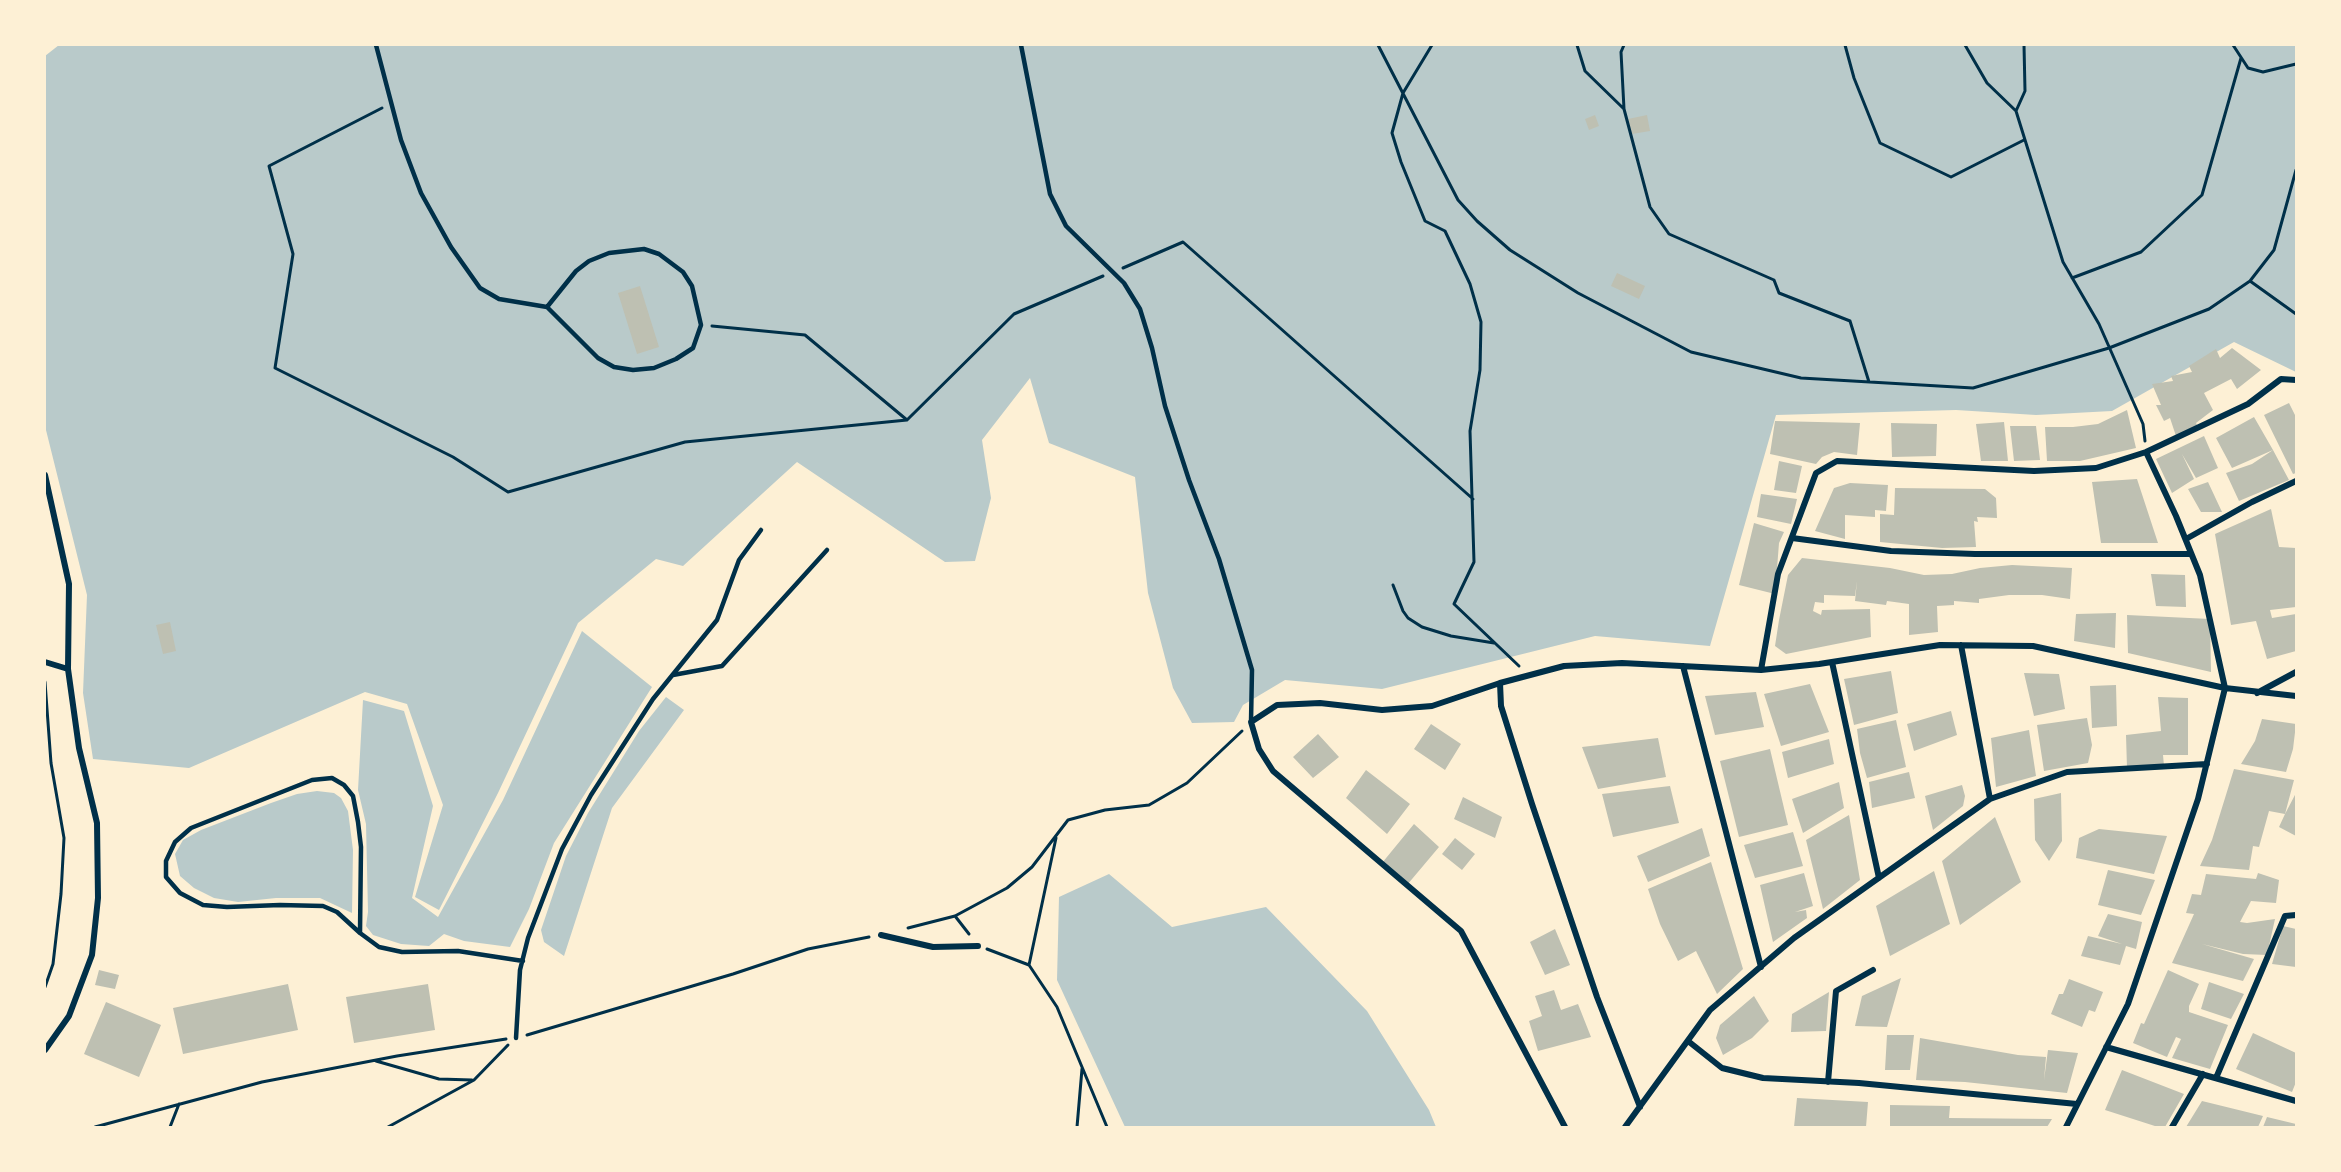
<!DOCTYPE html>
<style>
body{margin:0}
#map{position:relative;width:2341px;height:1172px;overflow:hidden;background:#fdf0d5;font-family:Montserrat,sans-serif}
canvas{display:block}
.frame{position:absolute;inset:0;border:46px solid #fdf0d5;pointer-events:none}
</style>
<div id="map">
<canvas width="2341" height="1172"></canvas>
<div class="frame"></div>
</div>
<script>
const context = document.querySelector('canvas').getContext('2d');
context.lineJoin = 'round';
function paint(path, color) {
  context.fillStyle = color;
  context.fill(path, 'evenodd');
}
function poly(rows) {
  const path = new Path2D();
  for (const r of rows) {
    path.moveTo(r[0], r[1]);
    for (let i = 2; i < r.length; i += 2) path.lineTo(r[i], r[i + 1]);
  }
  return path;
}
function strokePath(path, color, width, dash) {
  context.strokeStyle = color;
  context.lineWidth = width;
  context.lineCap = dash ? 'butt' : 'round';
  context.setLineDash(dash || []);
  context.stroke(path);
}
paint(poly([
 [59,45,2296,45,2296,372,2234,342,2112,411,2036,415,1956,410,1776,415,1710,646,1595,636,1382,689,1285,680,1243,705,1234,722,1192,723,1173,688,1148,593,1135,477,1049,443,1030,378,982,440,991,498,975,561,945,562,797,462,683,566,656,559,578,623,498,793,439,910,415,897,443,805,407,704,365,692,189,768,93,759,83,693,87,595,45,426,45,56],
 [582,631,652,687,554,843,529,909,510,947,464,941,444,934,429,946,401,944,373,935,366,926,368,912,366,824,358,790,363,700,404,711,433,806,412,898,438,917,503,800],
 [666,697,684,710,612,808,564,956,544,942,541,930,566,856,588,813,639,731],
 [317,791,334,793,341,798,348,811,353,850,352,913,320,898,276,898,238,902,214,898,194,888,180,876,175,854,183,840,201,830,271,803,297,794],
 [1109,874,1172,927,1266,907,1367,1011,1429,1110,1436,1127,1125,1127,1057,980,1059,897]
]), '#b9caca');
paint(poly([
 [1595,115,1599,126,1589,130,1585,119],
 [1647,115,1650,131,1632,134,1628,119],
 [1617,273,1645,286,1639,299,1611,286],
 [640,286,659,347,637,354,618,293],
 [2232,348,2261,370,2237,389,2231,379,2204,393,2213,410,2196,423,2197,425,2176,436,2170,418,2164,421,2156,405,2161,405,2152,384,2173,381,2171,376,2192,372,2189,366,2216,349,2220,358],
 [2289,403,2296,417,2296,473,2293,474,2264,415],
 [2127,410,2136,448,2080,461,2047,461,2045,427,2073,427,2098,424],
 [2254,417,2273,450,2232,468,2216,438],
 [1775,421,1860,423,1857,455,1834,452,1822,457,1816,464,1770,454],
 [2004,422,2008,461,1981,461,1976,424],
 [1891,423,1937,424,1936,456,1892,457],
 [2010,426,2036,426,2040,460,2014,461],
 [2204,436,2218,468,2196,478,2182,454,2194,479,2172,493,2156,459],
 [2273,450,2289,480,2239,501,2226,473,2252,464],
 [1779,461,1802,466,1796,493,1774,490],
 [2137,479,2158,543,2101,543,2092,482],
 [2208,482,2222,512,2201,512,2188,489],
 [1850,483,1888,485,1886,511,1875,510,1875,517,1845,515,1845,539,1815,531,1834,488],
 [1895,488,1985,489,1996,498,1997,518,1977,517,1978,522,1974,521,1976,547,1942,548,1880,542,1880,514,1894,515],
 [1761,494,1797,499,1791,524,1757,517],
 [2271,509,2279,547,2296,548,2296,607,2270,610,2272,618,2296,614,2296,651,2267,659,2256,621,2231,625,2215,534],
 [1754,523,1784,532,1779,543,1775,594,1739,585],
 [1802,558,1890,568,1924,575,1952,574,1980,568,2012,565,2072,568,2070,599,2042,595,2009,595,1979,599,1979,603,1954,601,1954,605,1937,606,1938,632,1909,635,1909,604,1887,601,1886,605,1855,601,1857,581,1855,596,1824,595,1824,603,1815,602,1813,611,1821,615,1822,610,1870,609,1871,637,1786,654,1775,646,1779,620,1788,575],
 [2151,574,2185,575,2186,607,2156,606],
 [2116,613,2115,648,2074,641,2076,614],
 [2127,615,2210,619,2211,672,2128,653],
 [170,622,176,651,163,654,156,625],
 [1891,671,1898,713,1854,725,1844,679],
 [2024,673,2059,674,2065,709,2034,716],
 [1810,684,1829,732,1781,746,1764,694],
 [2116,685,2117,726,2092,728,2090,686],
 [1756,692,1764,727,1715,735,1705,696],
 [2158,697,2188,698,2188,755,2163,755,2164,766,2127,768,2126,735,2161,731],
 [1951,711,1957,735,1914,751,1907,724],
 [2087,718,2092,745,2088,763,2044,771,2037,725],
 [2262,719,2296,724,2293,749,2286,772,2241,764,2255,741],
 [1896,720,1906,767,1867,778,1860,753,1857,729],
 [1431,724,1461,744,1445,770,1414,749],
 [2029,730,2036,776,1996,787,1991,738],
 [1318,734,1339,757,1313,778,1293,757],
 [1658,738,1666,777,1598,789,1582,747],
 [1829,739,1834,764,1788,778,1782,752],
 [1770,749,1788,825,1739,837,1720,761],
 [2234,769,2294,780,2285,814,2296,793,2296,836,2279,827,2285,814,2269,811,2259,847,2253,846,2249,870,2200,866,2212,840],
 [1366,770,1410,804,1387,834,1346,798],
 [1909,772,1915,798,1872,808,1869,782],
 [1839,782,1844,808,1803,833,1792,799],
 [1962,785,1965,796,1963,806,1933,830,1925,796],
 [1670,786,1679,823,1613,837,1602,794],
 [2061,793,2062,841,2049,861,2035,840,2034,799],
 [1463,797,1502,817,1495,838,1454,819],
 [1849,815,1860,880,1823,909,1806,840],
 [1995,817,2021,882,1960,925,1942,861],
 [1414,824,1439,847,1407,885,1382,863],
 [1702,828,1710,856,1648,882,1637,856],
 [2099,829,2167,836,2154,874,2076,858,2079,838],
 [1793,832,1803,866,1755,878,1744,845],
 [1455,838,1475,854,1462,870,1442,854],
 [1711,862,1743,969,1717,994,1696,951,1678,961,1660,924,1648,889],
 [2108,870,2155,880,2141,915,2098,905],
 [1934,871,1950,924,1890,956,1876,906],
 [1804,873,1813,906,1795,912,1806,910,1807,918,1773,942,1760,885],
 [2258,873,2279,880,2276,903,2251,901,2240,922,2247,923,2275,919,2267,955,2243,954,2202,944,2254,959,2243,981,2172,963,2194,914,2186,913,2192,894,2201,895,2206,874,2256,879],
 [2108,914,2142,922,2136,949,2126,946,2120,965,2081,956,2088,936,2122,944,2098,936],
 [2283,926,2296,929,2296,967,2272,964],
 [1555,929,1570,965,1545,975,1530,942],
 [99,970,119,975,115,989,95,985],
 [2168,970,2199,984,2189,1006,2189,1012,2228,1025,2210,1069,2172,1058,2181,1039,2176,1037,2167,1057,2133,1043,2141,1023,2144,1024],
 [1901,978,1887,1027,1855,1026,1862,996],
 [2069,979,2103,992,2095,1012,2089,1010,2082,1027,2051,1014,2059,994,2063,994],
 [2209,982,2244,994,2231,1019,2201,1009],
 [288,984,298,1030,183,1054,173,1008],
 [428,984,435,1030,354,1043,346,997],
 [1554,990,1561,1010,1578,1004,1591,1037,1538,1051,1529,1021,1542,1016,1535,996],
 [1829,992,1826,1031,1791,1032,1792,1014],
 [1754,996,1769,1021,1752,1038,1723,1055,1716,1038,1720,1025],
 [106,1002,161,1025,139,1077,84,1054],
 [2253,1033,2296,1053,2296,1082,2292,1092,2236,1069],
 [1887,1035,1914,1035,1910,1070,1885,1070],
 [1920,1038,2018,1055,2046,1057,2044,1080,2048,1050,2078,1053,2067,1093,1965,1082,1916,1080],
 [2122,1070,2184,1094,2165,1127,2158,1127,2105,1110],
 [1797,1098,1868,1102,1866,1127,1794,1127],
 [2202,1101,2263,1116,2258,1127,2186,1127],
 [1890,1105,1950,1106,1949,1118,2052,1119,2047,1127,1890,1127],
 [2267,1117,2296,1124,2296,1127,2263,1127]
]), '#bec0b2');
strokePath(poly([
 [1378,45,1458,200,1477,221,1510,250,1578,293,1691,352,1801,378,1973,388,2109,348,2209,309,2250,281,2274,250,2296,170],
 [1432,45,1403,93,1392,133,1401,162,1425,221,1445,231,1470,284,1481,322,1480,370,1470,431,1474,562,1454,604,1519,666],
 [1577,45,1585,71,1624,109,1650,207,1669,234,1774,280,1779,293,1850,321,1869,382],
 [1624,45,1621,52,1624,109],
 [1845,45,1854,78,1880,143,1951,177,2024,140],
 [1965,45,1987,83,2016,111,2063,262,2099,324,2143,424,2145,441],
 [2233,45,2248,68,2263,72,2296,64],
 [382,108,269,166,293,254,275,368,453,457,508,492,685,442,907,420],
 [2016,111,2025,91,2024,45],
 [1123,268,1183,242,1473,499],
 [2072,278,2141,252,2202,195,2241,58],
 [2250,281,2296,314],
 [712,326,805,335,907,420,1014,314,1103,276],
 [1393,585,1403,611,1408,618,1422,627,1451,636,1494,643],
 [45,682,51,763,64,838,61,894,53,964,45,987],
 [955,916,969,934],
 [908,928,955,916,1007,888,1032,867,1068,820,1105,810,1149,805,1187,783,1242,731],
 [987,949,1029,965,1057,1007,1107,1127],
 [1029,965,1056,838],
 [527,1035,733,974,808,949,869,937],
 [376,1061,439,1079,472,1080],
 [95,1127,262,1082,397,1056,506,1039],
 [170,1127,179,1104],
 [388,1127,474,1080,508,1045],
 [1077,1127,1082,1069]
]), '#003049', 3);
strokePath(poly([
 [376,45,401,140,421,193,451,247,480,288,499,299,547,307,598,358,614,367,633,370,654,368,676,359,693,348,701,325,692,286,683,272,659,254,644,249,609,253,589,261,576,271,547,307],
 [1021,45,1050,194,1066,226,1124,283,1140,309,1152,348,1165,406,1189,480,1219,559,1252,670,1251,722],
 [673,675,722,666,827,550],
 [360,933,361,847,358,822,353,796,344,785,332,778,312,780,191,828,175,842,166,861,166,877,180,893,203,905,227,907,280,905,323,906,337,912,360,933,379,947,402,952,458,951,523,961],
 [516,1038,520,970,528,938,562,849,591,795,653,699,717,620,739,560,761,530]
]), '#003049', 4.5);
strokePath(poly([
 [45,475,69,584,68,669,79,748,97,823,98,898,92,955,69,1016,45,1050],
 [1792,538,1891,551,1975,554,2191,554],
 [2186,539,2252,502,2296,481],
 [1961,645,1990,799],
 [45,662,68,669],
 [1832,662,1879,878],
 [1683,666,1761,967],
 [1761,670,1778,574,1816,473,1837,461,2034,471,2096,468,2146,452,2248,404,2281,379,2296,380],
 [1500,683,1501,706,1532,804,1597,997,1640,1107],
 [2257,693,2296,672],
 [881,935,933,947,978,946],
 [1688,1041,1722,1068,1763,1078,1859,1083,2077,1104],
 [2106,1047,2296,1101],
 [2216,1078,2285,916,2296,915],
 [1828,1082,1836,991,1873,970],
 [1565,1127,1461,931,1273,771,1259,749,1251,722,1277,705,1320,703,1382,710,1432,706,1500,683,1564,666,1622,663,1761,670,1819,664,1940,645,2033,646,2225,688,2296,696],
 [1625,1127,1710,1010,1794,938,1990,799,2067,772,2207,764],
 [2066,1127,2128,1004,2198,799,2225,688,2200,575,2176,516,2146,452],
 [2172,1127,2203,1074]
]), '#003049', 6);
</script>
